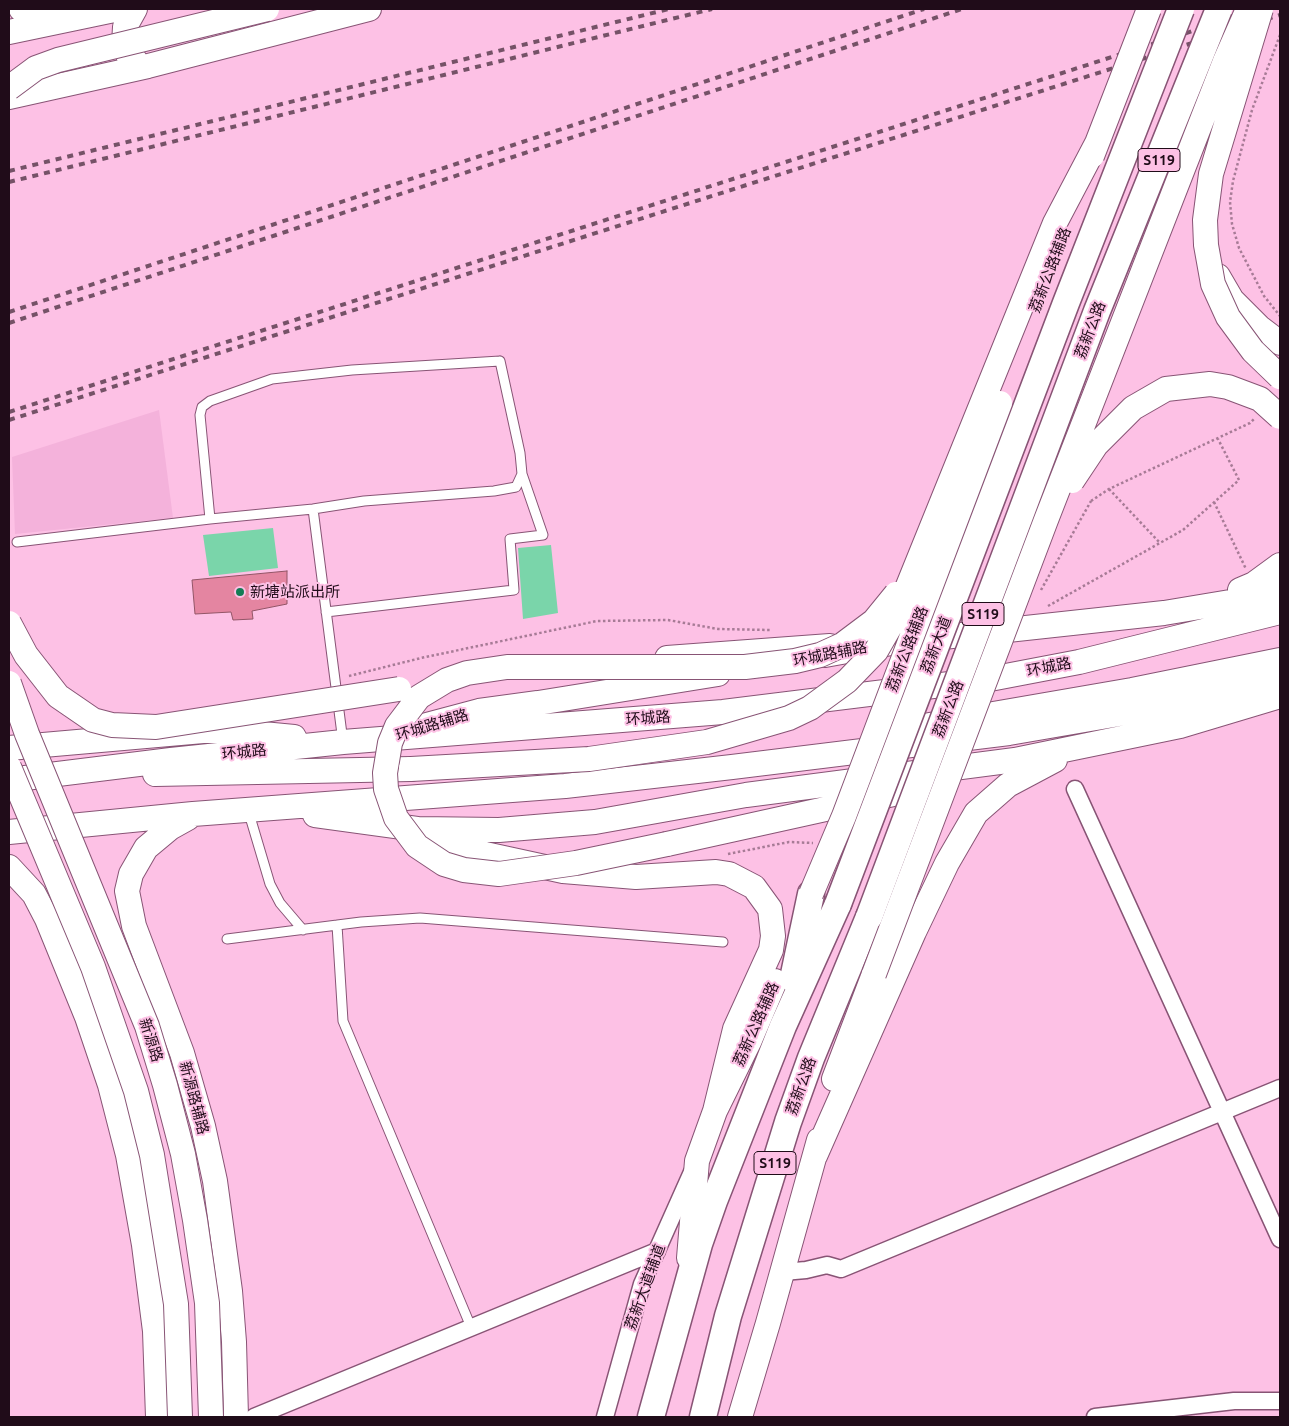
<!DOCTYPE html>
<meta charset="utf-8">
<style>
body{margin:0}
#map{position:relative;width:1289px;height:1426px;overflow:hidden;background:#fdc1e5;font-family:Ubuntu,sans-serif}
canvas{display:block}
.frame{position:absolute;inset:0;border:10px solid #200c19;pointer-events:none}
</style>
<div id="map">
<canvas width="1289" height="1426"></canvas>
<div class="frame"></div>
</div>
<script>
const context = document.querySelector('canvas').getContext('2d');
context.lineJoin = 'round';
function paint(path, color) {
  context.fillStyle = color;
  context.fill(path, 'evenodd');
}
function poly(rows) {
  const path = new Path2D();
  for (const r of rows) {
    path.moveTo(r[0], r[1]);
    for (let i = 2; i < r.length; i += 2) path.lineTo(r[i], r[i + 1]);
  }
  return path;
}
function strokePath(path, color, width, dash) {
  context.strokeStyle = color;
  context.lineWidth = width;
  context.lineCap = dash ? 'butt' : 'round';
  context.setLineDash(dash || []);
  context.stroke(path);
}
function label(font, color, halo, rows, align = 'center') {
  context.font = font + ' Ubuntu,"Noto Sans SC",sans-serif';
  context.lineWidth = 4;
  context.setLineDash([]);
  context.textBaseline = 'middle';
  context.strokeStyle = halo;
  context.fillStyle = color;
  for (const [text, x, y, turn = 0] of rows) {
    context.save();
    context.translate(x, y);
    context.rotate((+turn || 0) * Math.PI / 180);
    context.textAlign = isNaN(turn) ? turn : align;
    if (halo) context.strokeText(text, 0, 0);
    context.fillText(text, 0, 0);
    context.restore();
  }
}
paint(poly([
 [159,410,173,518,15,534,12,457]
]), '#f4b2db');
paint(poly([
 [273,528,278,568,209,576,203,535],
 [551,545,558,613,523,619,518,548]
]), '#7ad5aa');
const building = poly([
 [287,571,287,604,252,611,253,619,233,620,231,612,195,614,192,580,287,571]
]);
paint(building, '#e485a1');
strokePath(building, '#925566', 1);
const lane = poly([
 [500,361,520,453,522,474,516,487,494,491,364,501,313,509,210,519,200,415,202,407,210,401,272,379,352,370,500,361],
 [313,509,343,742],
 [17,542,210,519],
 [326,612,514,590,510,539,543,535,522,474],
 [248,810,270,884,280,903,303,930],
 [337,925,343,1021,471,1327],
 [227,939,361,922,420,918,723,942]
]);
const street = poly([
 [1075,789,1280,1239],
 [783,1272,806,1270,827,1265,841,1269,1280,1088],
 [254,1417,657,1251],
 [605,1417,642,1284,692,1172],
 [1095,1417,1234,1401,1280,1401]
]);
const secondary = poly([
 [21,9,58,19],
 [135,9,125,27,124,44,128,55,135,60],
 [9,32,119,9],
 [9,97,148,66,369,9],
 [1218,276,1232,300,1259,327,1280,343],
 [1240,590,1254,584,1280,565],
 [825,655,897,642,1164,613,1248,599,1280,589],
 [667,658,830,646],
 [419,727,479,711,538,703,718,674],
 [889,732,1132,690,1280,660],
 [9,748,203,731,231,731,294,737],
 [155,774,411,769],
 [9,780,171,760,343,742,723,712,990,679,1079,662,1280,612],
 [315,815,417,829,485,854,563,871,636,877,716,872,729,874,754,887,770,909,773,936,771,950,735,1029,715,1111],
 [188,818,170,828,146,848,131,874,127,891,134,926,182,1053,203,1126,215,1181,230,1291,234,1342,236,1417],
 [417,829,499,830,595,822,746,795,1015,760,1180,726,1280,696],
 [9,832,193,814,565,786,732,767,1009,733,1189,702,1280,682],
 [667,844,934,785],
 [9,867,34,894,47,919,87,1017,110,1085,128,1155,144,1245,155,1331,158,1417],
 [834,1079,874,974],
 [815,1156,914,932,947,863,976,813,1008,785,1055,760],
 [689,1258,697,1161,715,1111,749,1042,775,981],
 [740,1417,768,1323,819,1140]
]);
const primary = poly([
 [793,979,811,894],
 [651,1417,699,1244,714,1201,783,1026,838,904],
 [703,1417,728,1316,788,1122,811,1058,869,917]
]);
strokePath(lane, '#885475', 11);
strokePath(street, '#885475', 19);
strokePath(secondary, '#885475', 26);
strokePath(primary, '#885475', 29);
strokePath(poly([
 [1280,35,1252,110,1233,181,1230,202,1232,224,1239,248,1264,296,1280,316],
 [1109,489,1160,543],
 [1091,501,1109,489,1250,423,1254,419],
 [1214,502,1246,569],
 [1048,606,1183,530,1239,480,1218,439],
 [349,676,421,658,597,621,668,620,718,629,771,630],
 [728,854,789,842,813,843]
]), '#a77b96', 2.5, [2.5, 2.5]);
strokePath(lane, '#fff', 9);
strokePath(street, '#fff', 16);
strokePath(secondary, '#fff', 24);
strokePath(primary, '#fff', 26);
strokePath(poly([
 [9,171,669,9],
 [9,182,712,9],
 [9,312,924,9],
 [9,323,962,9],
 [9,412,1261,9],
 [9,420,1280,15]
]), '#755267', 4, [6, 6]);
const secondaryBridge = poly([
 [1261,9,1211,174,1205,220,1206,245,1213,284,1228,317,1253,351,1280,377],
 [9,88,36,68,58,60,267,9],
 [1092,156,1149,9],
 [1072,481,1096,445,1133,408,1166,389,1210,384,1228,387,1260,399,1280,417],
 [9,623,26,655,58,696,93,720,112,725,156,727,399,689],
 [9,683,27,734,147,1026,165,1085,183,1154,195,1220,207,1303,211,1417],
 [9,767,93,967,136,1091,152,1155,176,1304,180,1417],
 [411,769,589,759,707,742,789,718,810,708,847,681,876,651,895,618,1055,223,1097,143],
 [667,844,576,863,499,874,464,870,444,864,417,846,396,818,386,789,385,773,390,743,397,726,419,697,447,680,467,673,507,667,745,667,795,661,820,655,842,645,874,621,896,594],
 [811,894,844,816,1000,403],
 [874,974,1046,520,1225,61,1248,9]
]);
const primaryBridge = poly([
 [838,904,1066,303,1181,9],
 [869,917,1097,311,1219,9]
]);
strokePath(secondaryBridge, '#885475', 26, []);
strokePath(primaryBridge, '#885475', 29, []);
strokePath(poly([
 [1041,590,1091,501]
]), '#a77b96', 2.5, [2.5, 2.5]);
strokePath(secondaryBridge, '#fff', 24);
strokePath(primaryBridge, '#fff', 26);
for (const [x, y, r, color] of [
 [240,592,5,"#147c55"]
]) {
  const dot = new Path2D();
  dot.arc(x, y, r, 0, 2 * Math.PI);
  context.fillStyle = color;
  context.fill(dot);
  strokePath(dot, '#fdc1e5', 2);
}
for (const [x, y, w] of [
 [1159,160,42],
 [983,614,42],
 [775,1163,42]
]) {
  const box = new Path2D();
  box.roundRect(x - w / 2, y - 11.5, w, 23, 4);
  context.fillStyle = '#fdc1e5';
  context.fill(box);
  strokePath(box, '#200c19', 1);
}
label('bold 14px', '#200c19', null, [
 ["S119",1159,160],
 ["S119",983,614],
 ["S119",775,1163]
]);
label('15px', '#200c19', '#fdc1e5', [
 ["荔新公路辅路",1050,270,-69],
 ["荔新公路",1090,330,-69],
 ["荔新大道",936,645,-69],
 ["荔新公路辅路",907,649,-69],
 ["环城路辅路",830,654,-11],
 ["环城路",1049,667,-11],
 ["荔新公路",948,709,-69],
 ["环城路",648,718,-4],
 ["环城路辅路",432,725,-17],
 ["环城路",244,752,-6],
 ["荔新公路辅路",756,1024,-66],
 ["新源路",151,1040,72],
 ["荔新公路",801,1086,-70],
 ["新源路辅路",194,1098,75],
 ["荔新大道辅道",645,1287,-70]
]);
label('15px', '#200c19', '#fdc1e5', [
 ["新塘站派出所",250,592]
], 'left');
</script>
